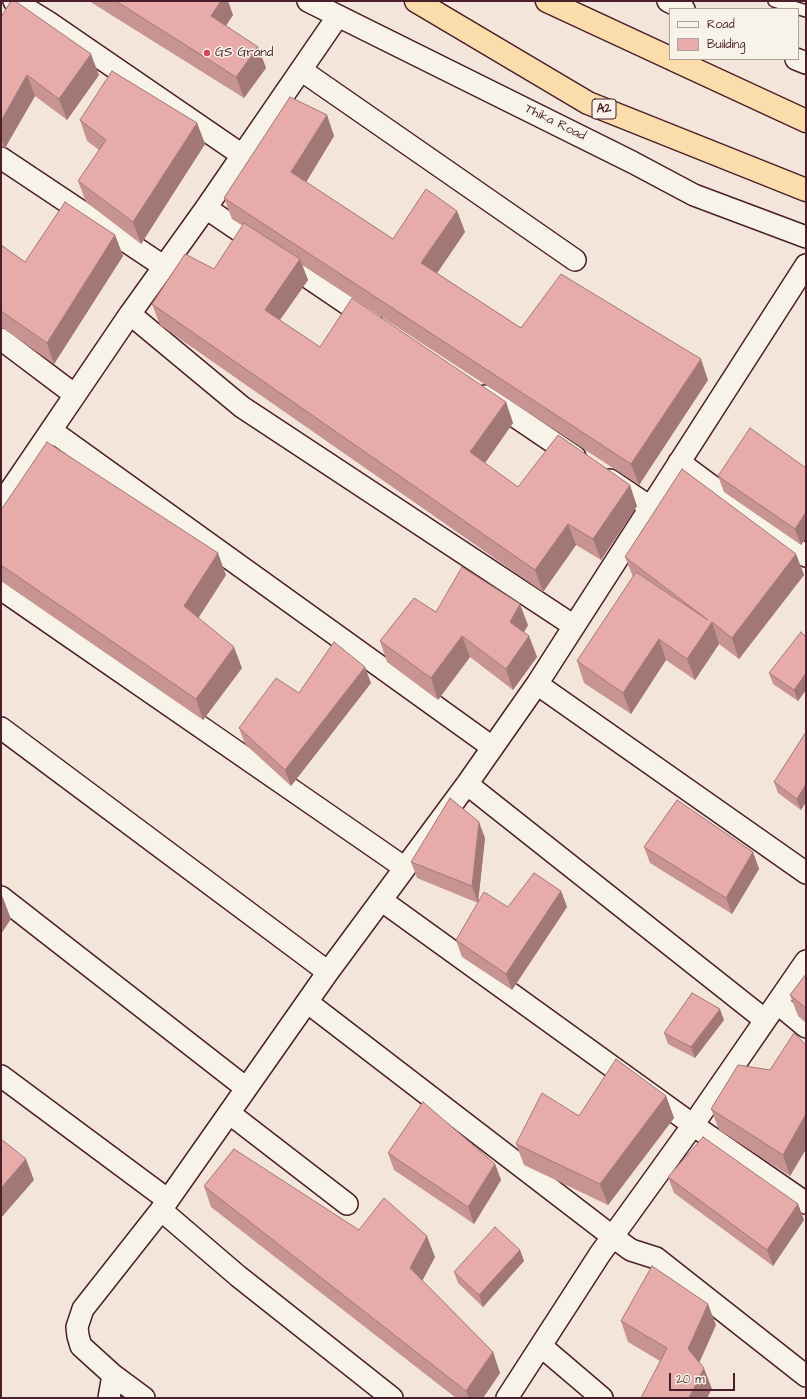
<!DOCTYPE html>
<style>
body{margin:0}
#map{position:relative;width:807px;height:1399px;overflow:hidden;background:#f4e5db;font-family:"Architects Daughter",sans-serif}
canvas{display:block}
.frame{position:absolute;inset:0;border:2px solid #4a1f2b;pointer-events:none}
.legend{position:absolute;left:669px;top:8px;width:130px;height:52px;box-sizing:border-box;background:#f7f3e8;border:1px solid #b29e9c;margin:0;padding:5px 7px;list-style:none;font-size:12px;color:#4a1f2b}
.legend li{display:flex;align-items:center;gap:8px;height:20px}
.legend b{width:20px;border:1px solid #b29e9c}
.scale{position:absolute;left:669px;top:1373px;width:66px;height:18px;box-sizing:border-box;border:2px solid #4a1f2b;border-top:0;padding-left:5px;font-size:12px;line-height:14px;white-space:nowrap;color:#4a1f2b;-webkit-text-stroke:3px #f7f3e8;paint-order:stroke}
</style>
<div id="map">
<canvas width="807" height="1399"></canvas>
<div class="frame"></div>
<ul class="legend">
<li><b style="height:5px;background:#f7f3e8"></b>Road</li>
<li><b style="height:11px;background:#e7aca9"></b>Building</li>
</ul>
<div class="scale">20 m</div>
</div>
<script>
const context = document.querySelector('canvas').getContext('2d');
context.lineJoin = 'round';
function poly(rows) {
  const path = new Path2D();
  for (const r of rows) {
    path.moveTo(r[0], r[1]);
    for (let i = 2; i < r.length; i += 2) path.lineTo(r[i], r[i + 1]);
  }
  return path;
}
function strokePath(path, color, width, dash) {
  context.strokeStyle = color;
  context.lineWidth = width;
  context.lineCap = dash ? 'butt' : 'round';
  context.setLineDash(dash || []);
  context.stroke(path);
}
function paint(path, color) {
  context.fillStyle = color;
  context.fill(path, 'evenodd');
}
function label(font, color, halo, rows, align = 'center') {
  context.font = font + ' "Architects Daughter",sans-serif';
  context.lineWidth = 3;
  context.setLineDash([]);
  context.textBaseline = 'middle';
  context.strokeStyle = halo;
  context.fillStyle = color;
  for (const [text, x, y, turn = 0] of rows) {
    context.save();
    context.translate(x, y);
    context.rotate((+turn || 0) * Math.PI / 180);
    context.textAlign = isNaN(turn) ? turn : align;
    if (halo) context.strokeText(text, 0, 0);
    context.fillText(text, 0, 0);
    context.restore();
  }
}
const lane = poly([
 [774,1,806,11]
]);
const street = poly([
 [14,1,48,22,242,155],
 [308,1,632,162,694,195,806,237],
 [668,1,684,9],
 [796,59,806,63],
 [301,70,575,260],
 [1,158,163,266],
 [206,208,371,320],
 [130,314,242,407,574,626],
 [1,339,75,395],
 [485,396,575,457],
 [52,431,492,747],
 [679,462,806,556],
 [610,480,650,507],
 [1,504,130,314,206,208,338,16],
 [1,589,405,868],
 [537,684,806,873],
 [1,728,328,972],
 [467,784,765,1020],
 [1,897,246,1088],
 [381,900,693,1125,806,1203],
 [307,1002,613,1237,631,1250,656,1258,806,1376],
 [777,1003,806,1027],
 [1,1076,168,1200],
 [229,1113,347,1204],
 [161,1210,238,1276,392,1398],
 [541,1346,602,1398],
 [109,1398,113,1375],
 [144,1398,113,1375,81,1346,78,1336,77,1327,83,1309,161,1210,328,972,467,784,537,684,806,265],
 [507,1398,600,1254,693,1125,806,961]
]);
const highway = poly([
 [416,1,588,103,806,190],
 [547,1,670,58],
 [672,59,806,121]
]);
strokePath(lane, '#4a1f2b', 14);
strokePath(street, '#4a1f2b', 24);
strokePath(highway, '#4a1f2b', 25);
strokePath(lane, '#f7f3e8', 11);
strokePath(street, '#f7f3e8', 21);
strokePath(highway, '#fbddab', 22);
paint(poly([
 [89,1,228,1,233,15,226,26,258,47,266,68,244,98],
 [1,17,99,75,67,120,35,96,5,148,1,146],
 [327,115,334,136,306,182,393,239,457,211,465,232,437,273,521,328,708,380,639,485,302,265,308,280,280,320,320,347,506,402,513,423,485,463,518,487,637,506,601,560,576,545,543,592,160,325,152,304,214,269,243,226,232,219,224,198],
 [80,120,197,123,205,144,141,244,86,202,78,181,99,150,87,141],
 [115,235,123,256,54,364,1,327,1,245,25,262],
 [806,468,806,538,801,545,724,492,718,476],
 [1,510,226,575,198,618,242,668,203,720,1,581],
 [796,554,804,575,739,659,719,644,695,680,666,660,631,714,584,683,577,661,633,577,625,557],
 [436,612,528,625,524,632,529,636,537,657,513,690,470,657,438,700,387,662,380,641],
 [806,637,806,690,798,701,773,684,769,673],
 [371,683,291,786,245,744,239,728,299,693],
 [806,732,806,802,801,810,778,793,774,782],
 [485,838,478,903,417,878,411,862],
 [644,847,753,852,759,869,732,914,650,863],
 [561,891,567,907,512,990,462,957,456,940,508,907],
 [806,974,806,1023,798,1016,790,995],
 [724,1020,695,1058,668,1044,664,1033],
 [806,1045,806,1149,790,1176,719,1130,711,1109],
 [666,1096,674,1118,608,1205,524,1165,516,1144,579,1116],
 [388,1153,495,1164,501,1180,474,1224,394,1170],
 [668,1177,798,1204,804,1220,773,1266,674,1193],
 [204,1186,359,1230,435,1257,422,1280,493,1352,500,1373,483,1398,456,1398,211,1207],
 [520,1250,524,1261,483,1307,458,1283,454,1272],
 [621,1321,716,1325,699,1362,712,1389,660,1361,628,1342]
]), '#c79491');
paint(poly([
 [221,1,228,1,233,15,218,37,211,16],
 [258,47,266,68,244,98,236,77],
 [91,54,99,75,67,120,59,99],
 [27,75,35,96,5,148,1,138,1,121],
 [327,115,334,136,299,194,291,172],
 [197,123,205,144,141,244,133,222],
 [457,211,465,232,429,285,421,263],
 [115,235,123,256,54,364,47,343],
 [300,259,308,280,272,331,265,310],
 [701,359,708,380,639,485,631,464],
 [506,402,513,423,478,473,470,452],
 [630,485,637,506,601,560,593,539],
 [806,512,806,538,801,545,795,529],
 [568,524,576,545,543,592,535,570],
 [218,553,226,575,192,628,184,606],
 [796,554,804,575,739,659,732,638],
 [520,604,528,625,518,643,510,622],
 [712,622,719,644,695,680,687,659],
 [462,636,470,657,438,700,431,678],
 [529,636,537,657,513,690,506,669],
 [659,639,666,660,631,714,623,693],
 [234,647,242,668,203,720,196,699],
 [365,667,371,683,291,786,285,770],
 [806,673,806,690,798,701,794,690],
 [806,784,806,802,801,810,797,799],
 [479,822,485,838,478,903,472,886],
 [753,852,759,869,732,914,726,898],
 [561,891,567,907,512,990,506,974],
 [3,898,11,919,1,934,1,901],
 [720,1009,724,1020,695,1058,691,1047],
 [666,1096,674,1118,608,1205,600,1184],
 [806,1114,806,1149,790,1176,783,1155],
 [26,1159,34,1180,1,1218,1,1188],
 [495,1164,501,1180,474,1224,468,1207],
 [798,1204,804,1220,773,1266,767,1250],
 [427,1236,435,1257,418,1289,410,1268],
 [520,1250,524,1261,483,1307,479,1295],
 [708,1304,716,1325,696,1370,688,1349],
 [493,1352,500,1373,483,1398,469,1398,466,1391],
 [704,1368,712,1389,707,1398,689,1398]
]), '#a27876');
const building = poly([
 [11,1,15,1,91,54,59,99,27,75,1,121,1,17,11,1],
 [116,1,221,1,211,16,258,47,236,77,116,1],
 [112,71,197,123,133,222,78,181,106,140,80,120,112,71],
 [290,97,327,115,291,172,393,239,426,189,457,211,421,263,521,328,561,274,701,359,631,464,224,198,290,97],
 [65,202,115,235,47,343,1,311,1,245,25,262,65,202],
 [244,223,300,259,265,310,320,347,352,298,506,402,470,452,518,487,558,435,630,485,593,539,568,524,535,570,152,304,185,254,214,269,244,223],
 [750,428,806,468,806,512,795,529,718,476,750,428],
 [47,442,218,553,184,606,234,647,196,699,1,565,1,510,47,442],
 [682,469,796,554,732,638,712,622,687,659,659,639,623,693,577,661,636,572,708,620,625,557,682,469],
 [462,567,520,604,510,622,529,636,506,669,462,636,431,678,380,641,414,598,436,612,462,567],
 [801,632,806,637,806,673,794,690,769,673,801,632],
 [334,642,365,667,285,770,239,728,276,678,299,693,334,642],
 [806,732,806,784,797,799,774,782,806,732],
 [450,798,479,822,472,886,411,862,450,798],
 [677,800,753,852,726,898,644,847,677,800],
 [534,873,561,891,506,974,456,940,484,892,508,907,534,873],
 [1,896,3,898,1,901,1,896],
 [806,974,806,1008,790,995,806,974],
 [692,993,720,1009,691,1047,664,1033,692,993],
 [794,1033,806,1045,806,1114,783,1155,711,1109,738,1065,770,1070,794,1033],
 [616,1059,666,1096,600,1184,516,1144,542,1093,579,1116,616,1059],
 [423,1102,495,1164,468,1207,388,1153,423,1102],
 [703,1137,798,1204,767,1250,668,1177,703,1137],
 [1,1139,26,1159,1,1188,1,1139],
 [234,1149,359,1230,384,1198,427,1236,410,1268,493,1352,466,1391,204,1186,234,1149],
 [495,1227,520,1250,479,1295,454,1272,495,1227],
 [652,1266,708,1304,688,1349,704,1368,689,1398,641,1398,667,1348,621,1321,652,1266]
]);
paint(building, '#e7aca9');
strokePath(building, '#a27876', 1);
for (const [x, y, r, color] of [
 [207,53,4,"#d1495b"]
]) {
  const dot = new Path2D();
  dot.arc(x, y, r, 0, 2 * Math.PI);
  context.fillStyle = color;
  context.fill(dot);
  strokePath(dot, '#f7f3e8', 1.5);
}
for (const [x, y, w] of [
 [604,109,24]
]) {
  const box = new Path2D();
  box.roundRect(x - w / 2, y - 10, w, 20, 3);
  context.fillStyle = '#f7f3e8';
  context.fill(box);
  strokePath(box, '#4a1f2b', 1);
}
label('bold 12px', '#4a1f2b', null, [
 ["A2",604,109]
]);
label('13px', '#4a1f2b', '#f7f3e8', [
 ["GS Grand",215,53]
], 'left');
label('13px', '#4a1f2b', '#f7f3e8', [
 ["Thika Road",555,123,26]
]);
</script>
